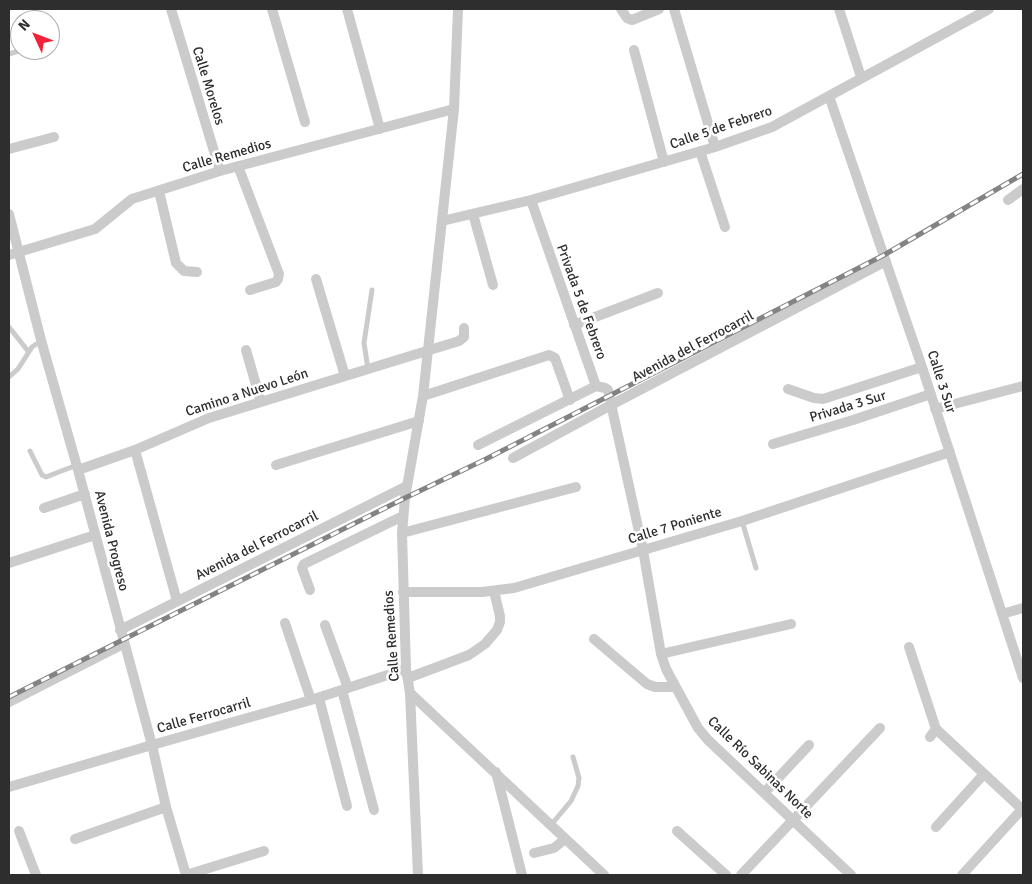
<!DOCTYPE html>
<meta charset="utf-8">
<style>
body{margin:0}
#map{position:relative;width:1032px;height:884px;overflow:hidden;background:#fff;font-family:Signika,sans-serif}
canvas{display:block}
.frame{position:absolute;inset:0;border:10px solid #2e2e2e;pointer-events:none}
.north{position:absolute;left:10px;top:10px;width:50px;height:50px;box-sizing:border-box;background:#fff;border:1px solid #ababab;border-radius:50%;rotate:313deg;font-size:14px;font-weight:700;line-height:20px;text-align:center;color:#2e2e2e}
.north::after{content:'';display:block;margin:auto;width:18px;height:22px;background:#f4213b;clip-path:polygon(50% 0,100% 100%,50% 72%,0 100%)}
</style>
<div id="map">
<canvas width="1032" height="884"></canvas>
<div class="frame"></div>
<div class="north">N</div>
</div>
<script>
const context = document.querySelector('canvas').getContext('2d');
context.lineJoin = 'round';
function poly(rows) {
  const path = new Path2D();
  for (const r of rows) {
    path.moveTo(r[0], r[1]);
    for (let i = 2; i < r.length; i += 2) path.lineTo(r[i], r[i + 1]);
  }
  return path;
}
function strokePath(path, color, width, dash) {
  context.strokeStyle = color;
  context.lineWidth = width;
  context.lineCap = dash ? 'butt' : 'round';
  context.setLineDash(dash || []);
  context.stroke(path);
}
function label(font, color, halo, rows, align = 'center') {
  context.font = font + ' Signika,sans-serif';
  context.lineWidth = 5;
  context.setLineDash([]);
  context.textBaseline = 'middle';
  context.strokeStyle = halo;
  context.fillStyle = color;
  for (const [text, x, y, turn = 0] of rows) {
    context.save();
    context.translate(x, y);
    context.rotate((+turn || 0) * Math.PI / 180);
    context.textAlign = isNaN(turn) ? turn : align;
    if (halo) context.strokeText(text, 0, 0);
    context.fillText(text, 0, 0);
    context.restore();
  }
}
strokePath(poly([
 [9,54,22,50],
 [9,327,28,351],
 [368,369,364,343,372,290],
 [9,377,18,369,32,347,41,341],
 [30,451,42,475,46,477,77,465],
 [742,521,756,568],
 [551,825,571,801,578,786,579,778,573,757]
]), '#cbcbcb', 5);
strokePath(poly([
 [171,9,220,171],
 [272,9,305,122],
 [347,9,380,129],
 [621,9,627,18,632,20,659,9],
 [674,9,715,147],
 [839,9,861,77],
 [634,50,664,162],
 [829,96,922,367,1023,678],
 [9,149,54,137],
 [700,151,725,227],
 [238,166,279,274,278,279,276,282,250,290],
 [159,191,176,263,184,271,197,272],
 [531,200,596,386,605,388,608,390,643,550,661,654,666,669,698,728,708,740,851,875],
 [1008,200,1023,189],
 [9,214,41,340,78,470,152,745,166,807,186,875],
 [473,214,493,285],
 [442,221,531,200,715,147,772,127,989,9],
 [9,255,95,229,132,199,220,171,454,109],
 [316,279,345,376],
 [574,325,658,293],
 [246,350,261,402],
 [788,389,814,398,823,399,922,367],
 [423,396,549,355,555,358,570,400],
 [935,409,1023,386],
 [773,444,853,420,931,394],
 [478,445,596,386],
 [135,450,177,601],
 [513,458,611,405,886,261],
 [276,465,419,421],
 [78,470,135,450,209,418,459,341,464,337,464,328],
 [44,508,85,494],
 [402,533,576,487],
 [9,563,95,535],
 [310,590,302,568,304,564,403,516],
 [403,592,482,592,514,588,742,521,950,452],
 [1002,614,1023,608],
 [285,623,311,700],
 [325,625,348,688],
 [120,630,407,486],
 [594,639,647,684,655,687,675,687],
 [909,647,936,729,1023,810],
 [661,654,791,624],
 [408,678,469,655,485,644,497,630,500,622,500,616,494,591],
 [342,690,374,810],
 [410,693,604,875],
 [319,698,347,806],
 [9,702,123,644],
 [930,737,936,729],
 [496,772,522,875],
 [9,787,152,745,311,700,406,669],
 [764,793,809,745],
 [936,827,984,774],
 [19,831,36,875],
 [677,831,726,875],
 [75,839,166,807],
 [534,853,554,848,565,839],
 [186,875,264,851],
 [418,875,410,693,406,669,402,533,405,498,423,396,454,109,458,9],
 [741,875,880,728],
 [962,875,1023,808]
]), '#cbcbcb', 10);
const rail = poly([
 [9,697,405,498,486,459,884,255,1023,174]
]);
strokePath(rail, '#838383', 5);
strokePath(rail, '#fff', 3, [9]);
label('14px', '#2e2e2e', '#fff', [
 ["Calle Morelos",208,86,73],
 ["Calle 5 de Febrero",721,128,-19],
 ["Calle Remedios",227,156,-16],
 ["Privada 5 de Febrero",581,302,70],
 ["Avenida del Ferrocarril",693,347,-28],
 ["Calle 3 Sur",941,382,72],
 ["Camino a Nuevo León",247,393,-18],
 ["Privada 3 Sur",848,407,-17],
 ["Calle 7 Poniente",675,526,-17],
 ["Avenida Progreso",111,541,76],
 ["Avenida del Ferrocarril",257,546,-27],
 ["Calle Remedios",392,636,-94],
 ["Calle Ferrocarril",204,716,-16],
 ["Calle Río Sabinas Norte",760,768,44]
]);
</script>
